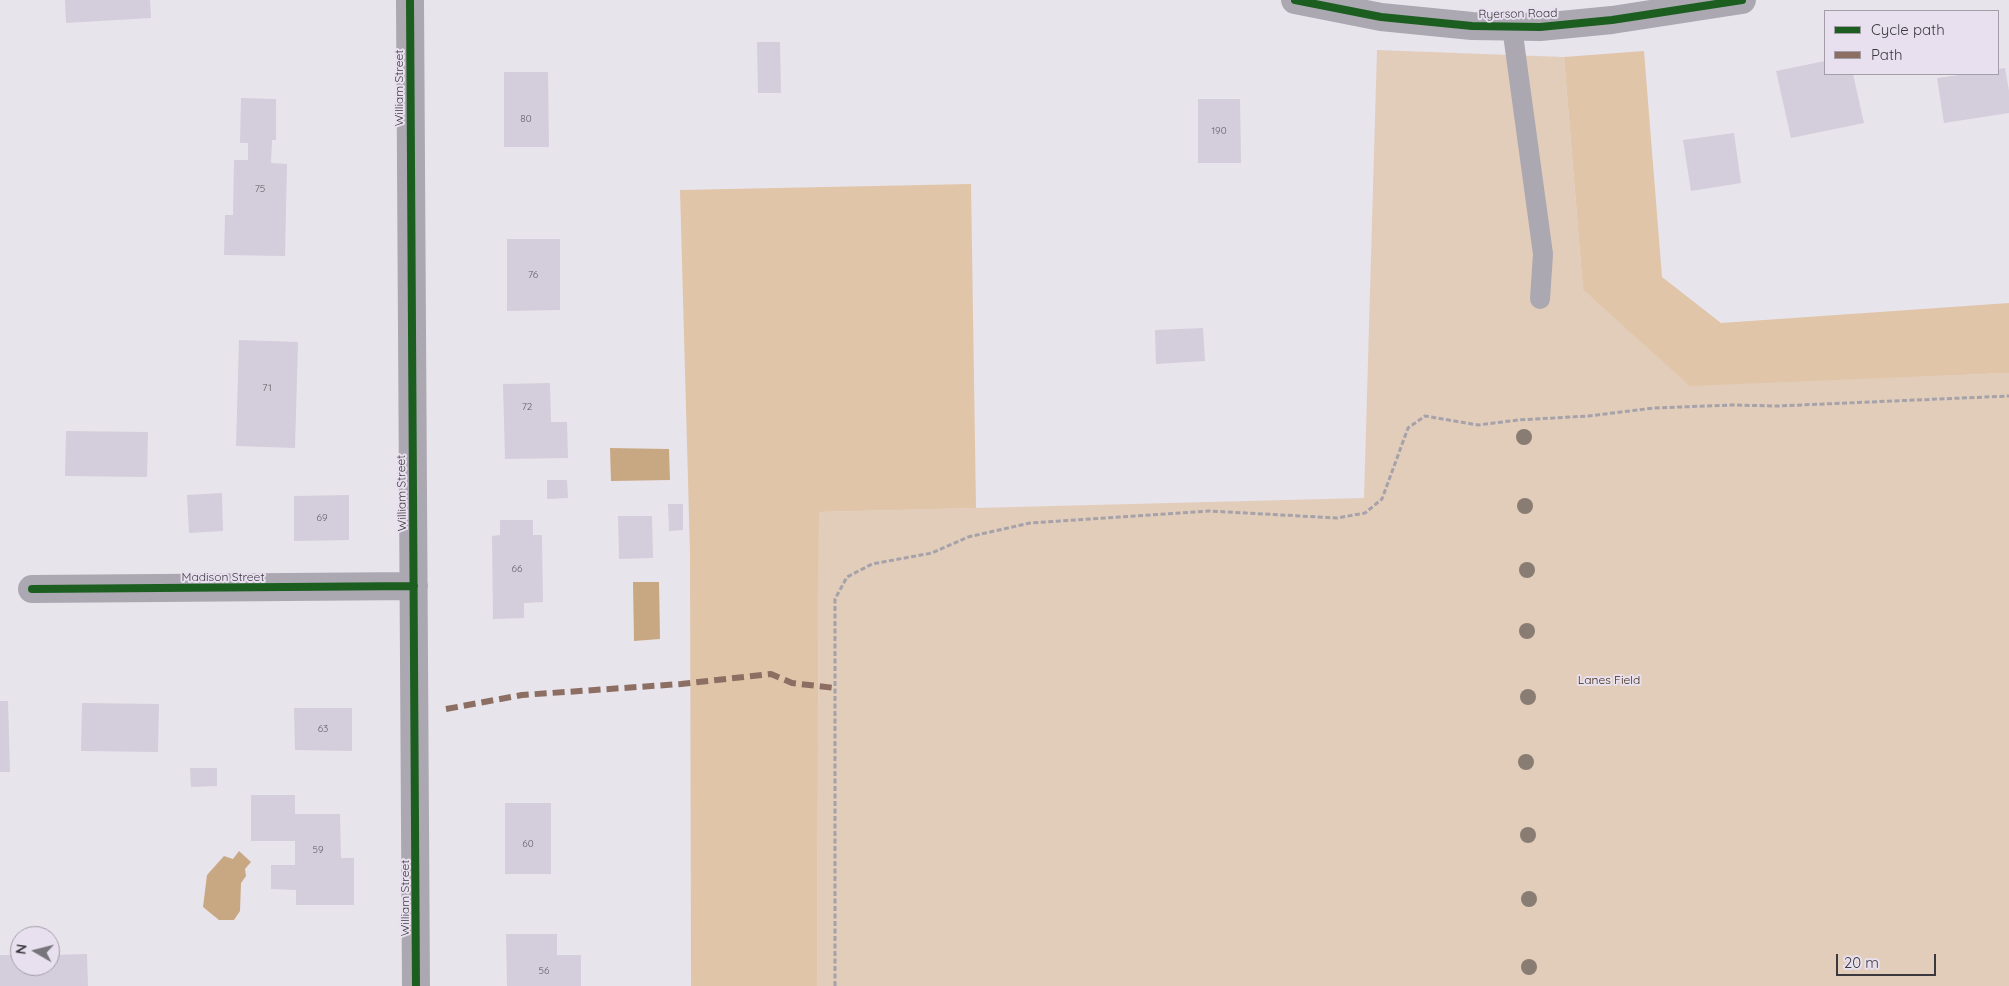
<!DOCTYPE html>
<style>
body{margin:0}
#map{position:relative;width:2009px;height:986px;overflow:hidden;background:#e8e4ec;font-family:Quicksand,sans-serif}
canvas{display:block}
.legend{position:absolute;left:1824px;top:10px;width:175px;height:65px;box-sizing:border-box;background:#e8e0ef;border:1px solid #a39da8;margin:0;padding:6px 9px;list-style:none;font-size:15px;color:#3b383e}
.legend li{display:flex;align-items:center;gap:10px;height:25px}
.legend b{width:25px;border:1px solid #a39da8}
.north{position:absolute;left:10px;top:926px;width:50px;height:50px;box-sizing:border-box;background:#e8e0ef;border:1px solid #a39da8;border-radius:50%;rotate:278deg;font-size:14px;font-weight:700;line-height:20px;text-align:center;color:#3b383e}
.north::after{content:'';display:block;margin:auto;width:18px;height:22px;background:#78747b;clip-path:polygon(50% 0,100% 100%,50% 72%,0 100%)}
.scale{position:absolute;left:1836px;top:954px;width:100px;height:22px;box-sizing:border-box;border:2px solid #3b383e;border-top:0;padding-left:6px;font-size:15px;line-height:18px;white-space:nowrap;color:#3b383e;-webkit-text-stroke:4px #e8e0ef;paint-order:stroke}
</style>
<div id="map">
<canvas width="2009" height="986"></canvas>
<ul class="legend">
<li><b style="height:6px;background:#1b5e20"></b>Cycle path</li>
<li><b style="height:6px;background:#8d6e63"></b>Path</li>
</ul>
<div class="north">N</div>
<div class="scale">20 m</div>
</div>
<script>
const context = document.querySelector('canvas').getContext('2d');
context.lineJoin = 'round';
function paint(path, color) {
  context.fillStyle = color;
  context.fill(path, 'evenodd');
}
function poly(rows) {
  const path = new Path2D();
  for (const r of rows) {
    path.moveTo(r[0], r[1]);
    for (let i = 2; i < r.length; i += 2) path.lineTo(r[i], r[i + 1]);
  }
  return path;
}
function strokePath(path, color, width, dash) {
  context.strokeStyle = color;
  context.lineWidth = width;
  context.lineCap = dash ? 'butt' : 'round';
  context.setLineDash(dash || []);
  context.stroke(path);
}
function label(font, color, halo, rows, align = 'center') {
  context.font = font + ' Quicksand,sans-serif';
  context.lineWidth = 4;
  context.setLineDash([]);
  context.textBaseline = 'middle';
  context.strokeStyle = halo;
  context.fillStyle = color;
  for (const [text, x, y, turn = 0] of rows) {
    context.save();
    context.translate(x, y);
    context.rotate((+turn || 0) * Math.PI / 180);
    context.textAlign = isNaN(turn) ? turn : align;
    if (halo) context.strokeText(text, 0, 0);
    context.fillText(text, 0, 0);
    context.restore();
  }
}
paint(poly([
 [1377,50,1564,57,1583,290,1690,385,2009,373,2009,986,817,986,819,512,1364,498]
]), '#e2cdbb');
paint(poly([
 [1644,51,1662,277,1721,323,2009,303,2009,373,1690,386,1583,290,1564,57],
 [971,184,976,508,819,512,817,986,691,986,690,553,680,190]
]), '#e0c5a9');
paint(poly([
 [610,448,669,449,670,480,611,481],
 [633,582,659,582,660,639,634,641],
 [239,851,251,862,245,869,246,876,241,883,240,911,234,920,219,920,203,907,207,875,224,856,233,859]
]), '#c8a883');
paint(poly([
 [65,0,150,0,151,18,66,23],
 [757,42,780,42,781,93,758,93],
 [1825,61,1825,74,1853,74,1864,123,1791,138,1776,71],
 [2005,68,2009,91,2009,113,1944,123,1937,78,1967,74,1998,74,1998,69],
 [504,72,548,72,549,147,504,147],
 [241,98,276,99,276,140,272,140,271,163,287,164,285,256,224,255,225,215,233,215,234,160,248,160,248,143,240,143],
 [1198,99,1240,99,1241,163,1198,163],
 [1734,133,1741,183,1691,191,1683,140],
 [507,239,560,239,560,310,507,311],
 [1203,328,1205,361,1156,364,1155,330],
 [239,340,298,342,295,448,236,446],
 [550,383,551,422,567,422,568,458,505,459,503,384],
 [66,431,148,432,147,477,65,476],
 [547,480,567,480,568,498,547,499],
 [222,493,223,531,189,533,187,495],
 [349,495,349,540,294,541,294,496],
 [668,504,683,504,683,530,669,531],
 [618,516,652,516,653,558,619,559],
 [500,520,533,520,533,535,542,535,543,602,524,603,524,618,493,619,492,536,500,535],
 [0,701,8,701,10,772,0,772],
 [82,703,159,704,158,752,81,751],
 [294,708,352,708,352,751,295,750],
 [190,768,217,768,217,786,191,787],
 [251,795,295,795,295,814,340,814,341,858,354,858,354,905,296,905,296,890,271,889,271,865,295,865,295,841,251,841],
 [505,803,551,803,551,874,505,874],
 [506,934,557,934,557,955,581,955,581,986,507,986],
 [87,954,88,986,0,986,0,955,20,955,20,966,50,966,50,955]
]), '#d4cddb');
strokePath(poly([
 [835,986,835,599,847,577,872,564,932,553,968,537,1030,523,1209,511,1337,518,1365,513,1382,499,1408,428,1425,416,1478,425,1518,420,1588,416,1654,408,1732,405,1777,406,2009,396]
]), '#a6a2aa', 3, [5, 2.5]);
strokePath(poly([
 [1512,27,1543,254,1540,299]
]), '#aca8b1', 20);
strokePath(poly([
 [410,0,416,986],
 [32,589,414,586]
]), '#aca8b1', 28);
strokePath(poly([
 [1295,0,1381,17,1472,26,1540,27,1612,20,1742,0]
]), '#aca8b1', 28);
strokePath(poly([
 [446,709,522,695,681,684,771,674,792,683,835,688]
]), '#8d6e63', 6, [12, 6]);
strokePath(poly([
 [410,0,416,986],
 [1295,0,1381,17,1472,26,1540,27,1612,20,1742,0],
 [32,589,414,586]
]), '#1b5e20', 8);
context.fillStyle = '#897c72';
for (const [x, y] of [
 [1524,437],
 [1525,506],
 [1527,570],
 [1527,631],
 [1528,697],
 [1526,762],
 [1528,835],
 [1529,899],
 [1529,967]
]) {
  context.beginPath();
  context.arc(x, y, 8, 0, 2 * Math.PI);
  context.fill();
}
label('10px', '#646068', null, [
 ["80",526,119],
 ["190",1219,131],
 ["75",260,189],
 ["76",533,275],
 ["71",267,388],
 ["72",527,407],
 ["69",322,518],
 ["66",517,569],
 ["63",323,729],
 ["60",528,844],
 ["59",318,850],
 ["56",544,971]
]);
label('12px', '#3b383e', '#e8e0ef', [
 ["Ryerson Road",1518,14,-1],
 ["William Street",399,88,-90],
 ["William Street",402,493,-91],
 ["Madison Street",223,577],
 ["William Street",405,898,-90]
]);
label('12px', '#3b270e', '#e8e0ef', [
 ["Lanes Field",1609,680]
]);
</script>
